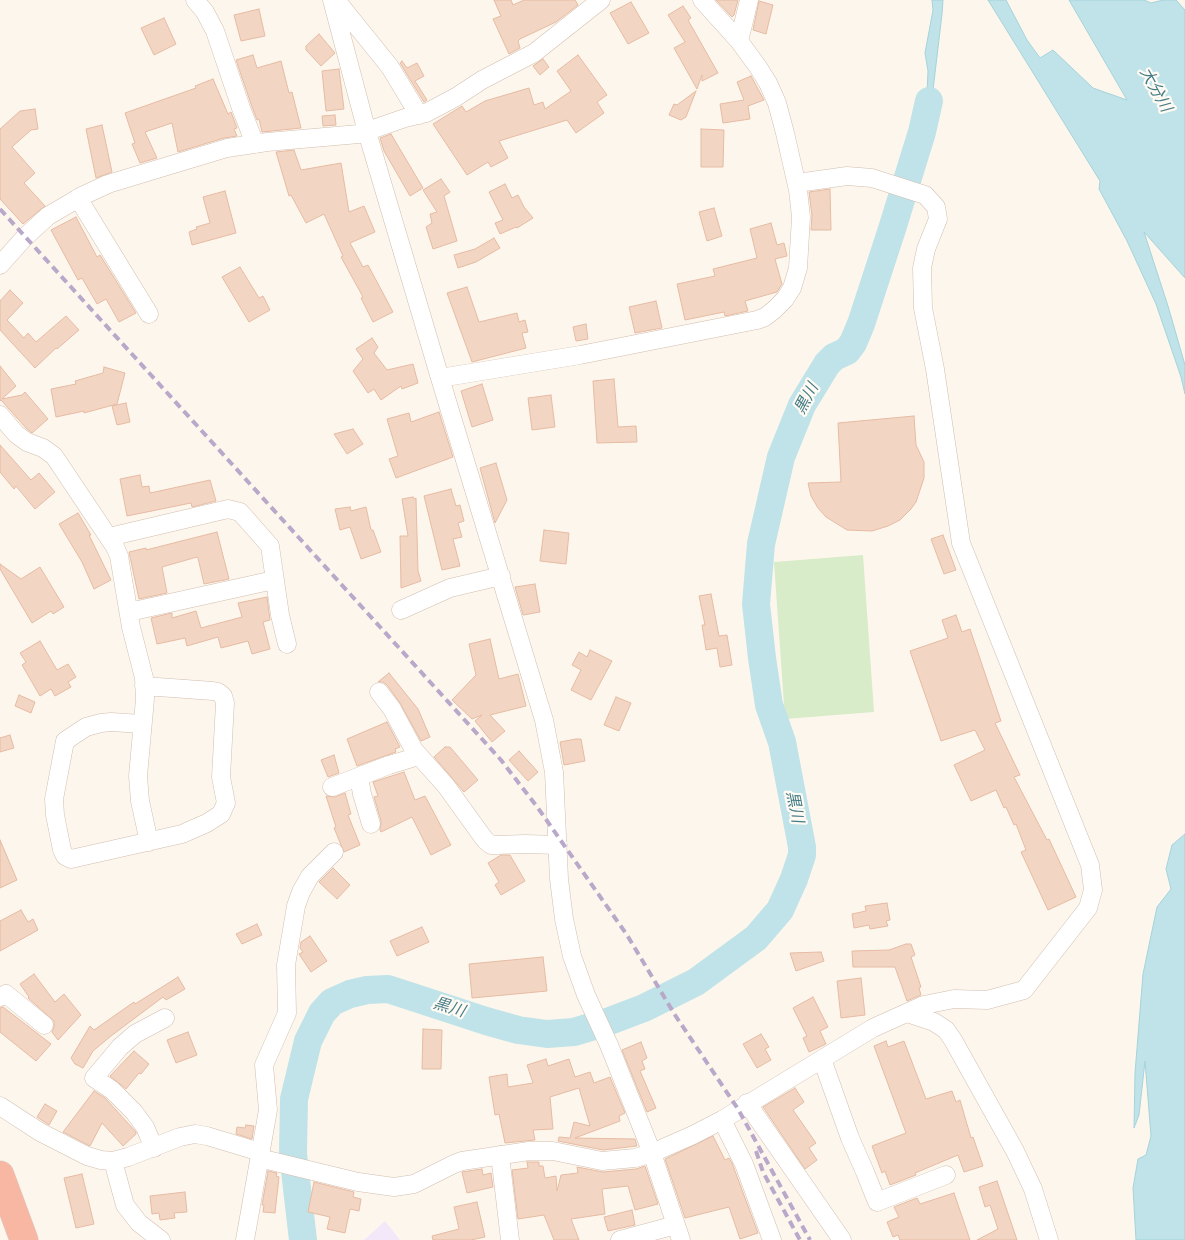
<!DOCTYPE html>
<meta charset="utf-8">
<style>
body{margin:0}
canvas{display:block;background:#fdf6ec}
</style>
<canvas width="1185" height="1240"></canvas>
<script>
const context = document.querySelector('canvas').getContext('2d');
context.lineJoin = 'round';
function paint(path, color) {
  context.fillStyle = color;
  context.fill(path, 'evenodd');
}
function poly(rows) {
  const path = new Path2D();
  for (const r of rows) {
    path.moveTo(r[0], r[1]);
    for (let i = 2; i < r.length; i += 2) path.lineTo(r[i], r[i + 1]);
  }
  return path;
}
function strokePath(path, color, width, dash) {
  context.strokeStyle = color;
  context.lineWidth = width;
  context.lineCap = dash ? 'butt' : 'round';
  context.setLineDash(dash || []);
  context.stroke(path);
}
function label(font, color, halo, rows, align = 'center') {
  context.font = font + ' "DejaVu Sans","Noto Sans JP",sans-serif';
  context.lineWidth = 4.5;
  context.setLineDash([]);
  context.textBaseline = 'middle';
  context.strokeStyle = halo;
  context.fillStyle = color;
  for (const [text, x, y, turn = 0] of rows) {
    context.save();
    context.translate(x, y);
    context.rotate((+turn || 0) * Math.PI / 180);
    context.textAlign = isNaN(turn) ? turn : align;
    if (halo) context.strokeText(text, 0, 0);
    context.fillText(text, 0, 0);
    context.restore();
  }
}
paint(poly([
 [385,1221,400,1240,364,1240]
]), '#f3e8fa');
paint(poly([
 [863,555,874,712,785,719,774,562]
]), '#d8ecc9');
const water = poly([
 [932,0,943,0,942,14,931,107,923,142,919,133,927,93,928,71,925,53,933,10,932,0],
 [988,0,1006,0,1027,40,1040,58,1053,50,1093,88,1127,100,1069,0,1144,0,1151,3,1163,0,1176,0,1185,10,1185,278,1144,232,1168,306,1185,365,1185,394,1181,377,1156,304,1127,241,1099,189,1100,181,988,0],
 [1185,834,1185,1240,1136,1240,1133,1188,1138,1159,1146,1155,1151,1136,1145,1061,1139,1115,1134,1128,1135,1073,1143,974,1157,907,1171,889,1166,869,1172,845,1185,834]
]);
paint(water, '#bfe3e8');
strokePath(water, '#a5d3da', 1);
strokePath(poly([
 [303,1240,293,1154,294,1099,308,1041,322,1013,332,1002,350,994,367,990,388,989,486,1021,518,1030,547,1034,574,1032,607,1022,644,1008,696,982,756,938,780,910,794,879,802,855,802,847,782,742,769,705,762,658,756,604,761,544,781,457,802,405,827,364,834,357,847,351,853,343,861,324,892,229,922,132,929,101]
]), '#bfe3e8', 28);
const building = poly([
 [494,0,511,0,513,5,524,0,575,0,578,5,556,22,520,39,518,41,520,48,509,54,493,19,501,16,494,0],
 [716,0,738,0,734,15,732,17,716,0],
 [759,1,773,5,766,34,753,30,759,1],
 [631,2,649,33,628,44,610,13,631,2],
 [683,6,691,18,688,20,718,73,702,81,702,75,697,89,674,48,685,42,668,15,683,6],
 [259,9,265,36,241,41,234,15,259,9],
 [164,18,176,44,154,55,141,28,164,18],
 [319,34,335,53,321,66,306,50,306,46,319,34],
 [253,55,257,68,281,61,289,93,292,92,301,128,262,132,259,119,257,120,251,104,236,60,253,55],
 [578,55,607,95,597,102,604,113,576,133,567,120,499,141,508,158,491,167,488,162,467,175,433,124,462,106,466,112,485,101,529,88,534,105,543,102,545,109,571,91,557,71,578,55],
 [543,59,549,67,540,75,533,66,543,59],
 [402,61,407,68,417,63,424,76,415,81,427,100,424,102,400,63,402,61],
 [339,69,344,109,326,111,322,71,339,69],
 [751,76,764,100,748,106,750,119,723,123,720,104,744,100,737,82,751,76],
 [213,79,228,114,231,112,237,128,234,129,237,136,224,138,178,152,172,123,145,132,157,158,140,163,132,144,135,143,125,113,196,88,195,86,213,79],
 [696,91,686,117,681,120,669,115,674,104,677,105,696,91],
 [35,109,38,129,31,130,12,147,35,173,24,183,45,206,23,224,0,199,0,129,20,111,35,109],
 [335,115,336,125,323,126,322,116,335,115],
 [102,125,112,172,96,178,86,129,102,125],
 [701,129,724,130,723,167,701,167,701,129],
 [391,134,423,188,410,196,384,151,380,138,391,134],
 [294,150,301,170,341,163,349,212,364,206,375,232,350,243,363,267,368,265,393,312,373,322,361,298,363,297,341,257,343,256,324,214,306,223,291,195,289,196,276,152,294,150],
 [441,179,450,192,444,196,457,241,433,249,426,227,432,223,430,214,437,212,423,190,441,179],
 [505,184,512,198,518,195,524,207,533,218,517,228,516,227,500,234,495,223,503,220,489,192,505,184],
 [830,189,831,230,811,230,812,216,809,192,830,189],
 [225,191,236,233,192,245,189,232,197,229,196,227,210,223,203,197,225,191],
 [714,208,722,236,707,241,699,212,714,208],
 [76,217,97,257,100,255,136,313,119,322,106,299,97,304,82,278,78,280,51,230,76,217],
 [771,223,777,245,784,243,787,256,775,259,782,284,777,292,745,301,748,311,725,316,724,312,685,320,677,284,715,276,713,269,757,258,750,229,771,223],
 [494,238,500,248,476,262,458,268,454,255,475,249,494,238],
 [240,267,259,298,263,296,270,310,249,322,222,277,240,267],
 [467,287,479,322,517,313,519,322,525,320,528,332,522,333,526,348,472,362,447,293,467,287],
 [10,290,23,303,7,320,24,338,28,333,36,342,66,316,79,330,57,349,56,348,35,368,0,330,0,301,10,290],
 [656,301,662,328,635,333,629,307,656,301],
 [586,324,588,339,576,341,573,327,586,324],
 [372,338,378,347,374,353,387,370,413,364,418,383,402,389,401,386,381,400,374,389,368,393,353,371,363,359,356,349,372,338],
 [0,366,16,386,2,399,22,395,25,392,48,419,32,433,26,428,1,400,0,401,0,366],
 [104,367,125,373,117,404,84,413,84,411,56,417,51,389,76,384,75,381,103,373,104,367],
 [614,379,618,427,636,426,637,442,597,443,593,381,614,379],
 [482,384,493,420,472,427,461,391,482,384],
 [551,395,555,427,532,430,528,398,551,395],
 [126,403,130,422,117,425,112,406,126,403],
 [439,412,453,457,396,478,389,459,398,456,387,419,409,413,411,422,439,412],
 [914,416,916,445,924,462,924,478,916,502,911,509,900,520,888,526,872,531,847,530,826,517,818,508,811,496,808,483,841,482,838,423,914,416],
 [353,429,363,444,347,454,334,434,353,429],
 [0,445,31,480,39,473,55,492,35,509,16,486,14,489,0,472,0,445],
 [496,463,507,500,495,523,480,468,496,463],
 [140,475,142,487,149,486,150,493,210,480,216,501,192,507,191,503,127,516,120,479,140,475],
 [451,489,456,506,460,505,464,521,458,523,462,537,453,539,460,566,442,570,424,496,451,489],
 [413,497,414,499,416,498,418,571,421,581,401,588,400,536,408,536,402,499,413,497],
 [350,507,351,511,366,507,371,530,373,530,381,552,361,559,350,527,340,530,335,509,350,507],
 [78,513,91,535,89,535,111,580,94,589,82,562,59,524,78,513],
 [544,530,569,533,566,564,540,561,544,530],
 [217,532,229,579,204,584,198,558,197,557,162,567,167,593,139,599,129,552,146,548,146,550,217,532],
 [943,535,956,570,944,574,931,539,943,535],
 [0,564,21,579,40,567,64,607,53,614,51,611,32,623,0,569,0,564],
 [535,584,540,612,523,615,515,587,535,584],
 [711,594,719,636,727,635,732,665,720,667,717,648,706,650,702,625,705,625,699,596,711,594],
 [267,597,270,620,263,622,270,649,252,654,248,641,221,648,218,637,187,646,185,638,157,644,151,618,172,613,172,618,196,611,201,628,242,617,238,603,267,597],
 [956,615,962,632,970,629,1001,721,995,723,1020,775,1014,777,1047,840,1049,839,1076,897,1048,910,1021,852,1026,850,1016,824,1014,825,1006,807,1004,808,996,790,971,801,954,765,985,750,975,730,941,741,910,651,948,638,942,620,956,615],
 [490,639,499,679,518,674,526,706,490,715,505,731,492,742,475,721,482,715,472,719,452,700,476,675,469,644,490,639],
 [40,641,57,670,68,664,76,677,68,682,71,687,55,696,51,689,40,696,22,665,26,662,20,653,40,641],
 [590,650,612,661,591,700,571,690,581,670,572,665,579,652,587,657,590,650],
 [389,673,418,709,430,737,421,741,400,703,387,685,383,682,378,682,389,673],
 [19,695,35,702,31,713,15,706,19,695],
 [616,697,631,703,619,731,604,725,616,697],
 [387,722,400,747,395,749,396,752,357,766,347,739,387,722],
 [10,735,14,748,0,752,0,738,10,735],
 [576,739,581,739,585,761,564,765,560,742,576,739],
 [445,747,450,747,478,780,464,792,434,757,445,747],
 [519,751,538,772,528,781,509,760,519,751],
 [334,755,339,773,328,777,321,760,334,755],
 [404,772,415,800,425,796,451,845,431,855,412,817,381,832,380,830,381,821,374,797,378,796,373,782,404,772],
 [345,793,351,814,348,815,360,845,344,852,334,828,336,827,326,796,335,797,345,793],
 [0,840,17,880,0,888,0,840],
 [501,855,510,855,525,881,501,895,495,885,499,882,488,863,501,855],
 [333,868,350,885,337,899,319,882,333,868],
 [887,903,890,920,886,921,888,926,870,929,869,925,854,928,852,914,866,911,865,906,887,903],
 [21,910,28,922,33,919,38,930,0,951,0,921,21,910],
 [257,924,262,935,242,944,236,934,257,924],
 [422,927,429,942,397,956,390,941,422,927],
 [310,936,327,961,311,972,299,954,303,952,300,948,301,942,310,936],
 [906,944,911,944,915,955,911,957,921,987,919,988,921,995,907,1001,895,967,853,967,852,951,889,950,906,944],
 [821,952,824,961,796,971,790,953,821,952],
 [543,957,547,991,472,998,469,964,543,957],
 [34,974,55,1002,64,994,81,1015,58,1040,52,1032,54,1027,54,1021,28,998,29,997,20,984,34,974],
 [178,977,185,989,166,1000,163,997,111,1036,93,1051,83,1068,75,1064,71,1058,90,1026,94,1030,134,1002,135,1004,178,977],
 [861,978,865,1015,841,1018,837,981,861,978],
 [813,997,828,1027,820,1031,826,1044,809,1052,803,1038,807,1036,793,1008,813,997],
 [3,1007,51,1044,36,1061,0,1032,0,1008,3,1007],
 [423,1029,442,1030,441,1069,422,1069,423,1029],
 [188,1032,197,1055,176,1063,167,1040,188,1032],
 [761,1034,769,1047,765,1049,771,1060,757,1068,743,1044,761,1034],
 [886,1041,888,1047,904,1041,926,1099,952,1091,956,1102,960,1100,971,1138,973,1137,983,1166,964,1172,958,1155,915,1173,916,1175,890,1185,885,1171,882,1173,872,1146,906,1133,874,1046,886,1041],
 [641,1042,647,1058,642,1061,645,1069,640,1071,656,1108,647,1112,622,1050,641,1042],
 [134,1051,149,1064,141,1074,139,1073,126,1089,110,1076,134,1051],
 [546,1059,548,1066,569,1059,575,1077,590,1072,594,1083,610,1077,625,1113,619,1116,620,1121,575,1138,635,1139,637,1146,603,1150,558,1141,559,1137,570,1138,574,1122,590,1126,579,1088,550,1097,553,1129,533,1130,535,1140,505,1143,499,1114,495,1115,489,1077,507,1074,508,1087,533,1083,527,1065,546,1059],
 [795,1088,804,1102,793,1110,816,1143,809,1148,817,1160,805,1169,763,1107,795,1088],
 [94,1091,105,1098,136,1132,136,1134,123,1146,102,1123,90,1146,63,1132,94,1091],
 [45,1104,57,1111,49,1125,37,1117,45,1104],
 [246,1125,254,1126,252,1139,236,1134,237,1127,245,1128,246,1125],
 [713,1136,725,1160,729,1158,732,1163,758,1233,740,1239,729,1207,685,1218,665,1159,713,1136],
 [527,1162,539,1162,539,1166,543,1166,545,1178,556,1176,557,1191,561,1175,578,1173,577,1167,603,1172,636,1169,645,1166,658,1204,635,1210,628,1186,602,1189,605,1214,571,1219,579,1240,554,1240,544,1215,518,1219,512,1170,528,1168,527,1162],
 [482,1169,483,1175,491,1173,493,1187,467,1193,462,1172,482,1169],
 [268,1171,277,1173,276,1176,279,1177,275,1213,263,1212,264,1205,262,1205,268,1171],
 [82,1174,94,1224,76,1228,64,1178,82,1174],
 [997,1181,1017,1240,977,1240,998,1229,990,1205,985,1207,979,1187,997,1181],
 [314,1182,354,1192,353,1197,361,1199,359,1211,350,1209,345,1233,327,1229,330,1217,308,1212,314,1182],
 [185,1192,187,1212,174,1213,175,1218,160,1220,159,1213,152,1214,150,1196,185,1192],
 [954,1193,970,1240,900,1240,898,1235,893,1237,887,1222,899,1217,894,1207,917,1198,920,1204,954,1193],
 [477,1202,485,1237,471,1240,433,1240,432,1236,459,1229,454,1207,477,1202],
 [632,1210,635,1225,608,1231,604,1217,632,1210]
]);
paint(building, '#f3d5c3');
strokePath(building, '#e6bba3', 1);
const street = poly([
 [195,0,205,12,215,31,241,108,255,144],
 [332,0,367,132,440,378,544,720,554,772,559,879,564,919,572,956,586,995,609,1045,652,1153,681,1240],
 [336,0,390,67,419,115],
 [739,41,749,0],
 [78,198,149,314],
 [0,265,25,237,48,216,82,196,108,184,227,148,267,142,359,134,405,118,426,113,456,97,482,80,534,53,601,0],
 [440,378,580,355,757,320,765,317,774,310,785,299,792,288,798,268,801,217,798,190,785,133,777,103,768,83,758,67,739,41,702,0],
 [0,415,16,434,27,442,43,448,54,456,115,547,119,556,131,627,144,678,145,699,138,776,140,801,149,842],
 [109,537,228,509,240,512,270,546,280,615,287,644],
 [401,610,450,588,501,576],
 [129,612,274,580],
 [379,692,392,709,414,750,446,786,485,840,491,845,496,845,525,844,558,845],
 [142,724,111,722,101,723,86,727,65,741,54,799,55,815,62,850,65,856,71,859,182,834,207,823,221,814,226,803,221,777,225,703,223,696,218,692,213,691,144,686],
 [359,777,362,794,371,824],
 [332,787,389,765,419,756],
 [0,997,6,994,44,1025],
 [907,1013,934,1022,946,1030,953,1040,1015,1151,1033,1189,1049,1240],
 [822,1059,850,1138,865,1172,877,1202,946,1175],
 [747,1103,842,1240],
 [0,1106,40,1132,87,1156,101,1160,113,1161,128,1157,180,1137,195,1134,207,1136,260,1152],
 [722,1120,744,1164,772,1240],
 [154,1148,145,1127,134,1112,112,1090,94,1078,120,1047,135,1034,165,1018],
 [500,1155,510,1240],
 [259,1158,358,1182,394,1187,414,1184,454,1164,462,1161,529,1151,553,1151,602,1161,635,1158,652,1153,693,1135,722,1120,873,1028,924,1005,954,999,987,1000,1024,990,1088,908,1093,890,1090,865,961,543,935,369,923,308,922,268,926,249,938,219,936,207,925,195,872,178,847,176,797,183],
 [113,1161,125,1205,139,1223,161,1240],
 [245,1240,268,1110,264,1065,287,1013,286,965,296,906,301,892,310,876,334,852],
 [620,1240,676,1225]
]);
const highway = poly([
 [0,1175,24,1240]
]);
strokePath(street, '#d1beb0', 19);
strokePath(highway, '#dad1cd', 29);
strokePath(street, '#fff', 18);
strokePath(highway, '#f7b7a3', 28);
strokePath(poly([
 [0,209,501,760,538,808,627,935,675,1015,738,1109,810,1240],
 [756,1151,763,1172,800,1240]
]), '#b9a8c9', 4, [8, 5]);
label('italic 16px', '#437c86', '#fffaf3', [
 ["大分川",1155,90,61],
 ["黒川",807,399,-62],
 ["黒川",794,807,79],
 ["黒川",449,1008,17]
]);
</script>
